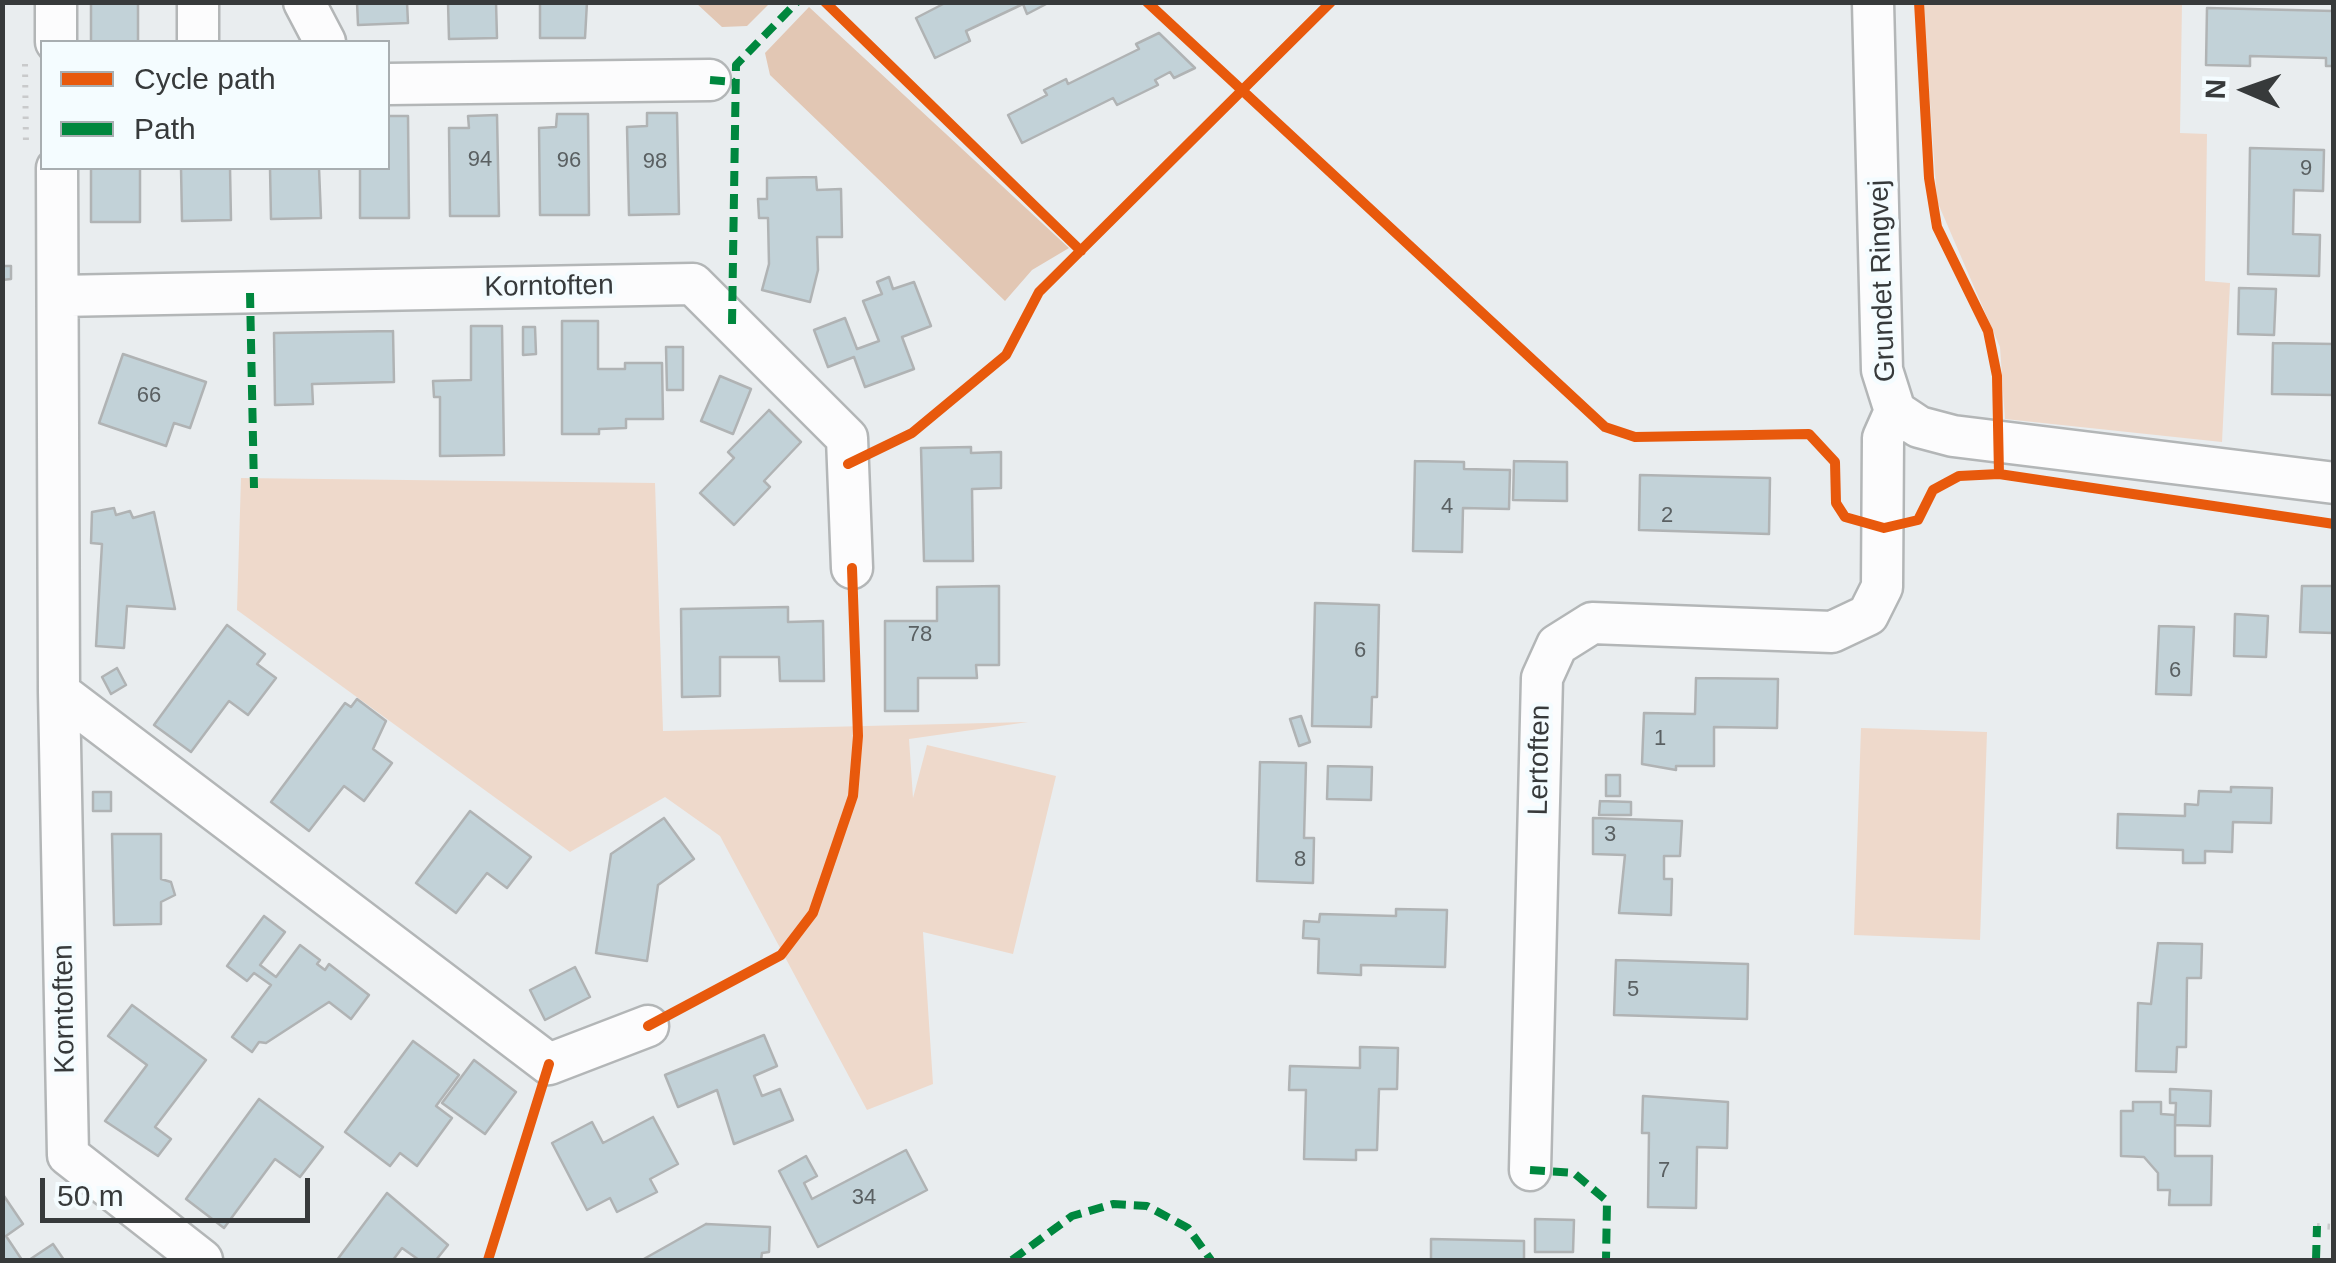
<!DOCTYPE html>
<style>
body{margin:0}
#map{position:relative;width:2336px;height:1263px;overflow:hidden;background:#e9edef;font-family:Helvetica,sans-serif}
canvas{display:block}
.frame{position:absolute;inset:0;border:5px solid #373a3b;pointer-events:none}
.legend{position:absolute;left:40px;top:40px;width:350px;height:130px;box-sizing:border-box;background:#f4fcff;border:2px solid #a8aeb1;margin:0;padding:12px 18px;list-style:none;font-size:30px;color:#373a3b}
.legend li{display:flex;align-items:center;gap:20px;height:50px}
.legend b{width:50px;border:2px solid #a8aeb1}
.north{position:absolute;left:2196px;top:40px;width:100px;height:100px;-webkit-text-stroke:8px #f4fcff;paint-order:stroke;rotate:272deg;font-size:28px;font-weight:700;line-height:40px;text-align:center;color:#373a3b}
.north::after{content:'';display:block;margin:auto;width:35px;height:45px;background:#373a3b;clip-path:polygon(50% 0,100% 100%,50% 72%,0 100%)}
.scale{position:absolute;left:40px;top:1178px;width:270px;height:45px;box-sizing:border-box;border:5px solid #373a3b;border-top:0;padding-left:12px;font-size:30px;line-height:35px;white-space:nowrap;color:#373a3b;-webkit-text-stroke:8px #f4fcff;paint-order:stroke}
</style>
<div id="map">
<canvas width="2336" height="1263"></canvas>
<div class="frame"></div>
<ul class="legend">
<li><b style="height:12px;background:#e8590c"></b>Cycle path</li>
<li><b style="height:12px;background:#00873e"></b>Path</li>
</ul>
<div class="north">N</div>
<div class="scale">50 m</div>
</div>
<script>
const context = document.querySelector('canvas').getContext('2d');
context.lineJoin = 'round';
function paint(path, color) {
  context.fillStyle = color;
  context.fill(path, 'evenodd');
}
function poly(rows) {
  const path = new Path2D();
  for (const r of rows) {
    path.moveTo(r[0], r[1]);
    for (let i = 2; i < r.length; i += 2) path.lineTo(r[i], r[i + 1]);
  }
  return path;
}
function strokePath(path, color, width, dash) {
  context.strokeStyle = color;
  context.lineWidth = width;
  context.lineCap = dash ? 'butt' : 'round';
  context.setLineDash(dash || []);
  context.stroke(path);
}
function label(font, color, halo, rows, align = 'center') {
  context.font = font + ' Helvetica,sans-serif';
  context.lineWidth = 9;
  context.setLineDash([]);
  context.textBaseline = 'middle';
  context.strokeStyle = halo;
  context.fillStyle = color;
  for (const [text, x, y, turn = 0] of rows) {
    context.save();
    context.translate(x, y);
    context.rotate((+turn || 0) * Math.PI / 180);
    context.textAlign = isNaN(turn) ? turn : align;
    if (halo) context.strokeText(text, 0, 0);
    context.fillText(text, 0, 0);
    context.restore();
  }
}
paint(poly([
 [1923,3,2182,3,2180,133,2207,134,2205,281,2230,283,2222,442,2005,419,2000,347,1937,201],
 [241,478,655,483,663,731,1028,722,909,739,913,798,927,745,1056,776,1013,954,923,932,933,1084,867,1110,720,836,665,797,570,852,237,610],
 [1861,728,1987,732,1980,940,1854,935]
]), '#eed9cb');
paint(poly([
 [696,3,770,3,747,26,722,27],
 [809,7,1069,248,1032,270,1005,301,770,75,765,53]
]), '#e2c7b4');
const building = poly([
 [91,2,138,2,138,41,91,42,91,2],
 [357,2,407,2,408,23,358,25,357,2],
 [448,2,496,2,497,38,449,39,448,2],
 [540,2,587,2,585,38,540,38,540,2],
 [947,2,1050,2,1027,14,1023,4,966,31,970,41,935,58,916,18,947,2],
 [2207,8,2334,11,2334,66,2326,66,2326,58,2250,56,2250,66,2206,65,2207,8],
 [1159,33,1195,68,1174,78,1170,72,1155,80,1158,85,1117,105,1113,98,1022,143,1008,115,1047,95,1044,90,1066,79,1068,84,1139,49,1136,44,1159,33],
 [647,113,677,113,679,214,629,215,627,127,647,126,647,113],
 [557,114,588,114,589,215,540,215,539,128,556,127,557,114],
 [497,115,499,216,450,216,449,128,469,128,468,116,497,115],
 [388,116,408,116,409,218,360,218,360,168,388,168,388,116],
 [2250,148,2324,150,2323,191,2294,190,2293,234,2320,235,2319,276,2248,274,2250,148],
 [91,168,140,168,140,222,91,222,91,168],
 [181,168,230,168,231,220,182,221,181,168],
 [270,168,319,168,321,218,271,219,270,168],
 [816,177,817,190,841,189,842,237,817,237,818,270,810,302,762,290,769,264,768,218,759,218,758,199,767,199,767,178,816,177],
 [2,266,11,266,11,279,2,280,2,266],
 [889,277,893,289,914,282,931,326,902,337,914,369,865,387,854,357,828,367,814,330,845,318,857,349,879,341,863,301,882,294,877,282,889,277],
 [2239,288,2276,289,2274,335,2238,334,2239,288],
 [562,321,598,321,598,369,625,369,625,363,662,363,663,419,626,419,626,428,599,429,599,434,562,434,562,321],
 [471,326,502,326,504,455,440,456,440,397,434,397,433,381,471,380,471,326],
 [523,327,535,327,536,354,523,355,523,327],
 [393,331,394,382,312,384,313,404,275,405,274,333,393,331],
 [2273,343,2334,344,2334,395,2272,394,2273,343],
 [666,347,683,347,683,390,667,390,666,347],
 [123,354,206,382,190,428,174,423,166,446,99,423,123,354],
 [720,376,751,389,733,434,701,421,720,376],
 [769,410,801,442,764,481,770,487,734,525,700,493,734,458,728,452,769,410],
 [971,447,971,453,1001,452,1001,488,972,489,973,561,924,561,921,448,971,447],
 [1415,461,1464,462,1464,469,1510,470,1509,509,1463,508,1462,552,1413,551,1415,461],
 [1514,461,1567,462,1567,501,1513,500,1514,461],
 [1640,475,1770,478,1769,534,1639,530,1640,475],
 [114,508,116,515,130,511,133,518,154,512,175,609,127,606,124,648,96,646,102,544,91,543,92,512,114,508],
 [999,586,999,665,976,665,977,678,918,678,918,711,885,711,885,621,937,621,937,587,999,586],
 [2302,586,2334,586,2334,633,2300,632,2302,586],
 [1315,603,1379,605,1377,697,1372,697,1371,727,1312,726,1315,603],
 [788,607,788,622,823,621,824,681,780,681,779,657,720,657,720,696,682,697,681,609,788,607],
 [2235,614,2268,616,2266,657,2234,656,2235,614],
 [227,625,265,654,257,664,276,678,248,715,229,701,191,752,154,725,227,625],
 [2159,626,2194,627,2191,695,2156,694,2159,626],
 [117,668,126,685,111,694,102,677,117,668],
 [1696,678,1778,679,1777,728,1714,727,1714,766,1676,766,1676,770,1642,764,1644,713,1695,714,1696,678],
 [357,699,386,721,373,749,392,763,364,801,344,786,309,831,271,802,345,703,351,707,357,699],
 [1301,716,1310,742,1299,746,1290,719,1301,716],
 [1260,762,1306,763,1304,838,1314,838,1313,883,1257,881,1260,762],
 [1328,766,1372,767,1371,800,1327,799,1328,766],
 [1606,775,1620,775,1620,796,1606,796,1606,775],
 [2231,787,2272,788,2271,823,2233,822,2232,852,2205,851,2205,863,2183,863,2183,850,2117,848,2118,814,2185,816,2185,804,2198,805,2199,791,2231,792,2231,787],
 [93,792,111,792,111,811,93,811,93,792],
 [1600,801,1631,802,1631,815,1599,815,1600,801],
 [470,811,531,857,507,888,487,873,456,913,416,883,470,811],
 [664,818,694,859,658,885,647,961,596,953,611,854,664,818],
 [1593,818,1682,821,1680,856,1664,856,1664,879,1672,879,1671,915,1619,913,1625,855,1593,854,1593,818],
 [112,834,161,834,161,879,171,882,175,895,161,902,161,924,114,925,112,834],
 [1396,909,1447,910,1445,967,1361,965,1361,975,1318,973,1319,939,1303,938,1304,921,1319,922,1320,914,1396,916,1396,909],
 [264,916,285,932,260,965,276,977,300,945,320,960,317,964,325,970,329,964,369,995,351,1019,329,1002,266,1043,259,1042,252,1052,232,1037,271,985,254,973,247,981,227,966,264,916],
 [2158,943,2202,944,2201,978,2187,978,2186,1047,2177,1047,2176,1072,2136,1071,2138,1003,2151,1004,2158,943],
 [1616,960,1748,964,1747,1019,1614,1015,1616,960],
 [575,967,590,997,545,1020,530,990,575,967],
 [132,1005,206,1060,155,1127,171,1139,158,1156,105,1121,147,1065,108,1036,132,1005],
 [764,1035,777,1066,754,1076,762,1096,780,1089,793,1120,734,1144,717,1090,678,1107,665,1075,764,1035],
 [413,1041,459,1075,436,1106,452,1118,417,1166,400,1153,390,1166,345,1132,413,1041],
 [1360,1047,1398,1048,1397,1089,1379,1089,1377,1150,1356,1150,1356,1160,1304,1159,1306,1090,1289,1090,1290,1066,1360,1068,1360,1047],
 [474,1060,516,1092,485,1134,442,1103,474,1060],
 [2170,1089,2211,1091,2210,1126,2175,1125,2176,1103,2170,1103,2170,1089],
 [1643,1096,1728,1102,1727,1148,1697,1147,1696,1208,1648,1207,1649,1133,1642,1133,1643,1096],
 [259,1099,323,1147,300,1177,275,1159,224,1228,186,1199,259,1099],
 [2133,1102,2161,1102,2161,1114,2175,1115,2175,1156,2212,1156,2211,1205,2169,1205,2170,1190,2158,1190,2158,1173,2144,1157,2121,1156,2121,1111,2133,1111,2133,1102],
 [653,1117,678,1164,650,1179,657,1192,617,1212,610,1198,587,1210,552,1143,592,1122,603,1143,653,1117],
 [906,1150,927,1190,818,1247,779,1171,806,1156,817,1176,804,1183,812,1199,906,1150],
 [387,1193,448,1245,436,1260,419,1260,402,1248,393,1260,337,1260,387,1193],
 [4,1196,23,1224,6,1236,22,1260,2,1260,4,1196],
 [1535,1219,1574,1220,1573,1252,1535,1252,1535,1219],
 [706,1224,770,1227,769,1252,762,1253,761,1260,642,1260,706,1224],
 [1431,1239,1524,1241,1524,1260,1431,1260,1431,1239],
 [53,1244,64,1260,29,1260,53,1244]
]);
paint(building, '#c2d2d8');
strokePath(building, '#b0b3b4', 2.5);
const minor = poly([
 [56,2,56,42],
 [198,2,198,42],
 [304,2,325,42],
 [1873,2,1882,370,1895,411,1919,427,1953,436,2334,483],
 [388,84,710,80],
 [57,168,59,692,68,1155,202,1260],
 [58,296,693,284,847,438,852,568],
 [59,692,549,1064,648,1026],
 [1530,1170,1542,678,1557,645,1592,623,1832,632,1868,615,1882,587,1883,438,1895,411]
]);
strokePath(minor, '#b3b6b7', 45);
strokePath(poly([
 [25,64,26,146],
 [2317,1226,2334,1227]
]), '#c9cacb', 6, [2.5, 8]);
strokePath(minor, '#fcfcfd', 40);
strokePath(poly([
 [710,80,735,82],
 [250,293,254,488],
 [732,324,736,65,797,2],
 [1530,1170,1574,1173,1607,1201,1606,1260],
 [1012,1260,1072,1216,1113,1204,1147,1206,1188,1228,1211,1260],
 [2316,1260,2317,1226]
]), '#00873e', 8, [15, 8]);
strokePath(poly([
 [825,2,1081,251],
 [1147,2,1605,427,1635,437,1809,434,1835,462,1836,503,1845,517,1884,528,1918,520,1933,490,1959,476,1999,474,2334,524],
 [1919,2,1929,178,1937,227,1988,331,1997,376,1999,474],
 [848,464,912,433,1006,355,1039,292,1331,2],
 [648,1026,781,955,813,913,853,796,858,736,852,568],
 [488,1260,549,1064]
]), '#e8590c', 10);
label('22px', '#5a6062', null, [
 ["94",480,160],
 ["96",569,161],
 ["98",655,162],
 ["9",2306,169],
 ["66",149,396],
 ["4",1447,507],
 ["2",1667,516],
 ["78",920,635],
 ["6",1360,651],
 ["6",2175,671],
 ["1",1660,739],
 ["3",1610,835],
 ["8",1300,860],
 ["5",1633,990],
 ["7",1664,1171],
 ["34",864,1198]
]);
label('28px', '#373a3b', '#f4fcff', [
 ["Grundet Ringvej",1883,281,-92],
 ["Korntoften",549,287,-1],
 ["Lertoften",1540,760,-89],
 ["Korntoften",65,1009,-91]
]);
</script>
